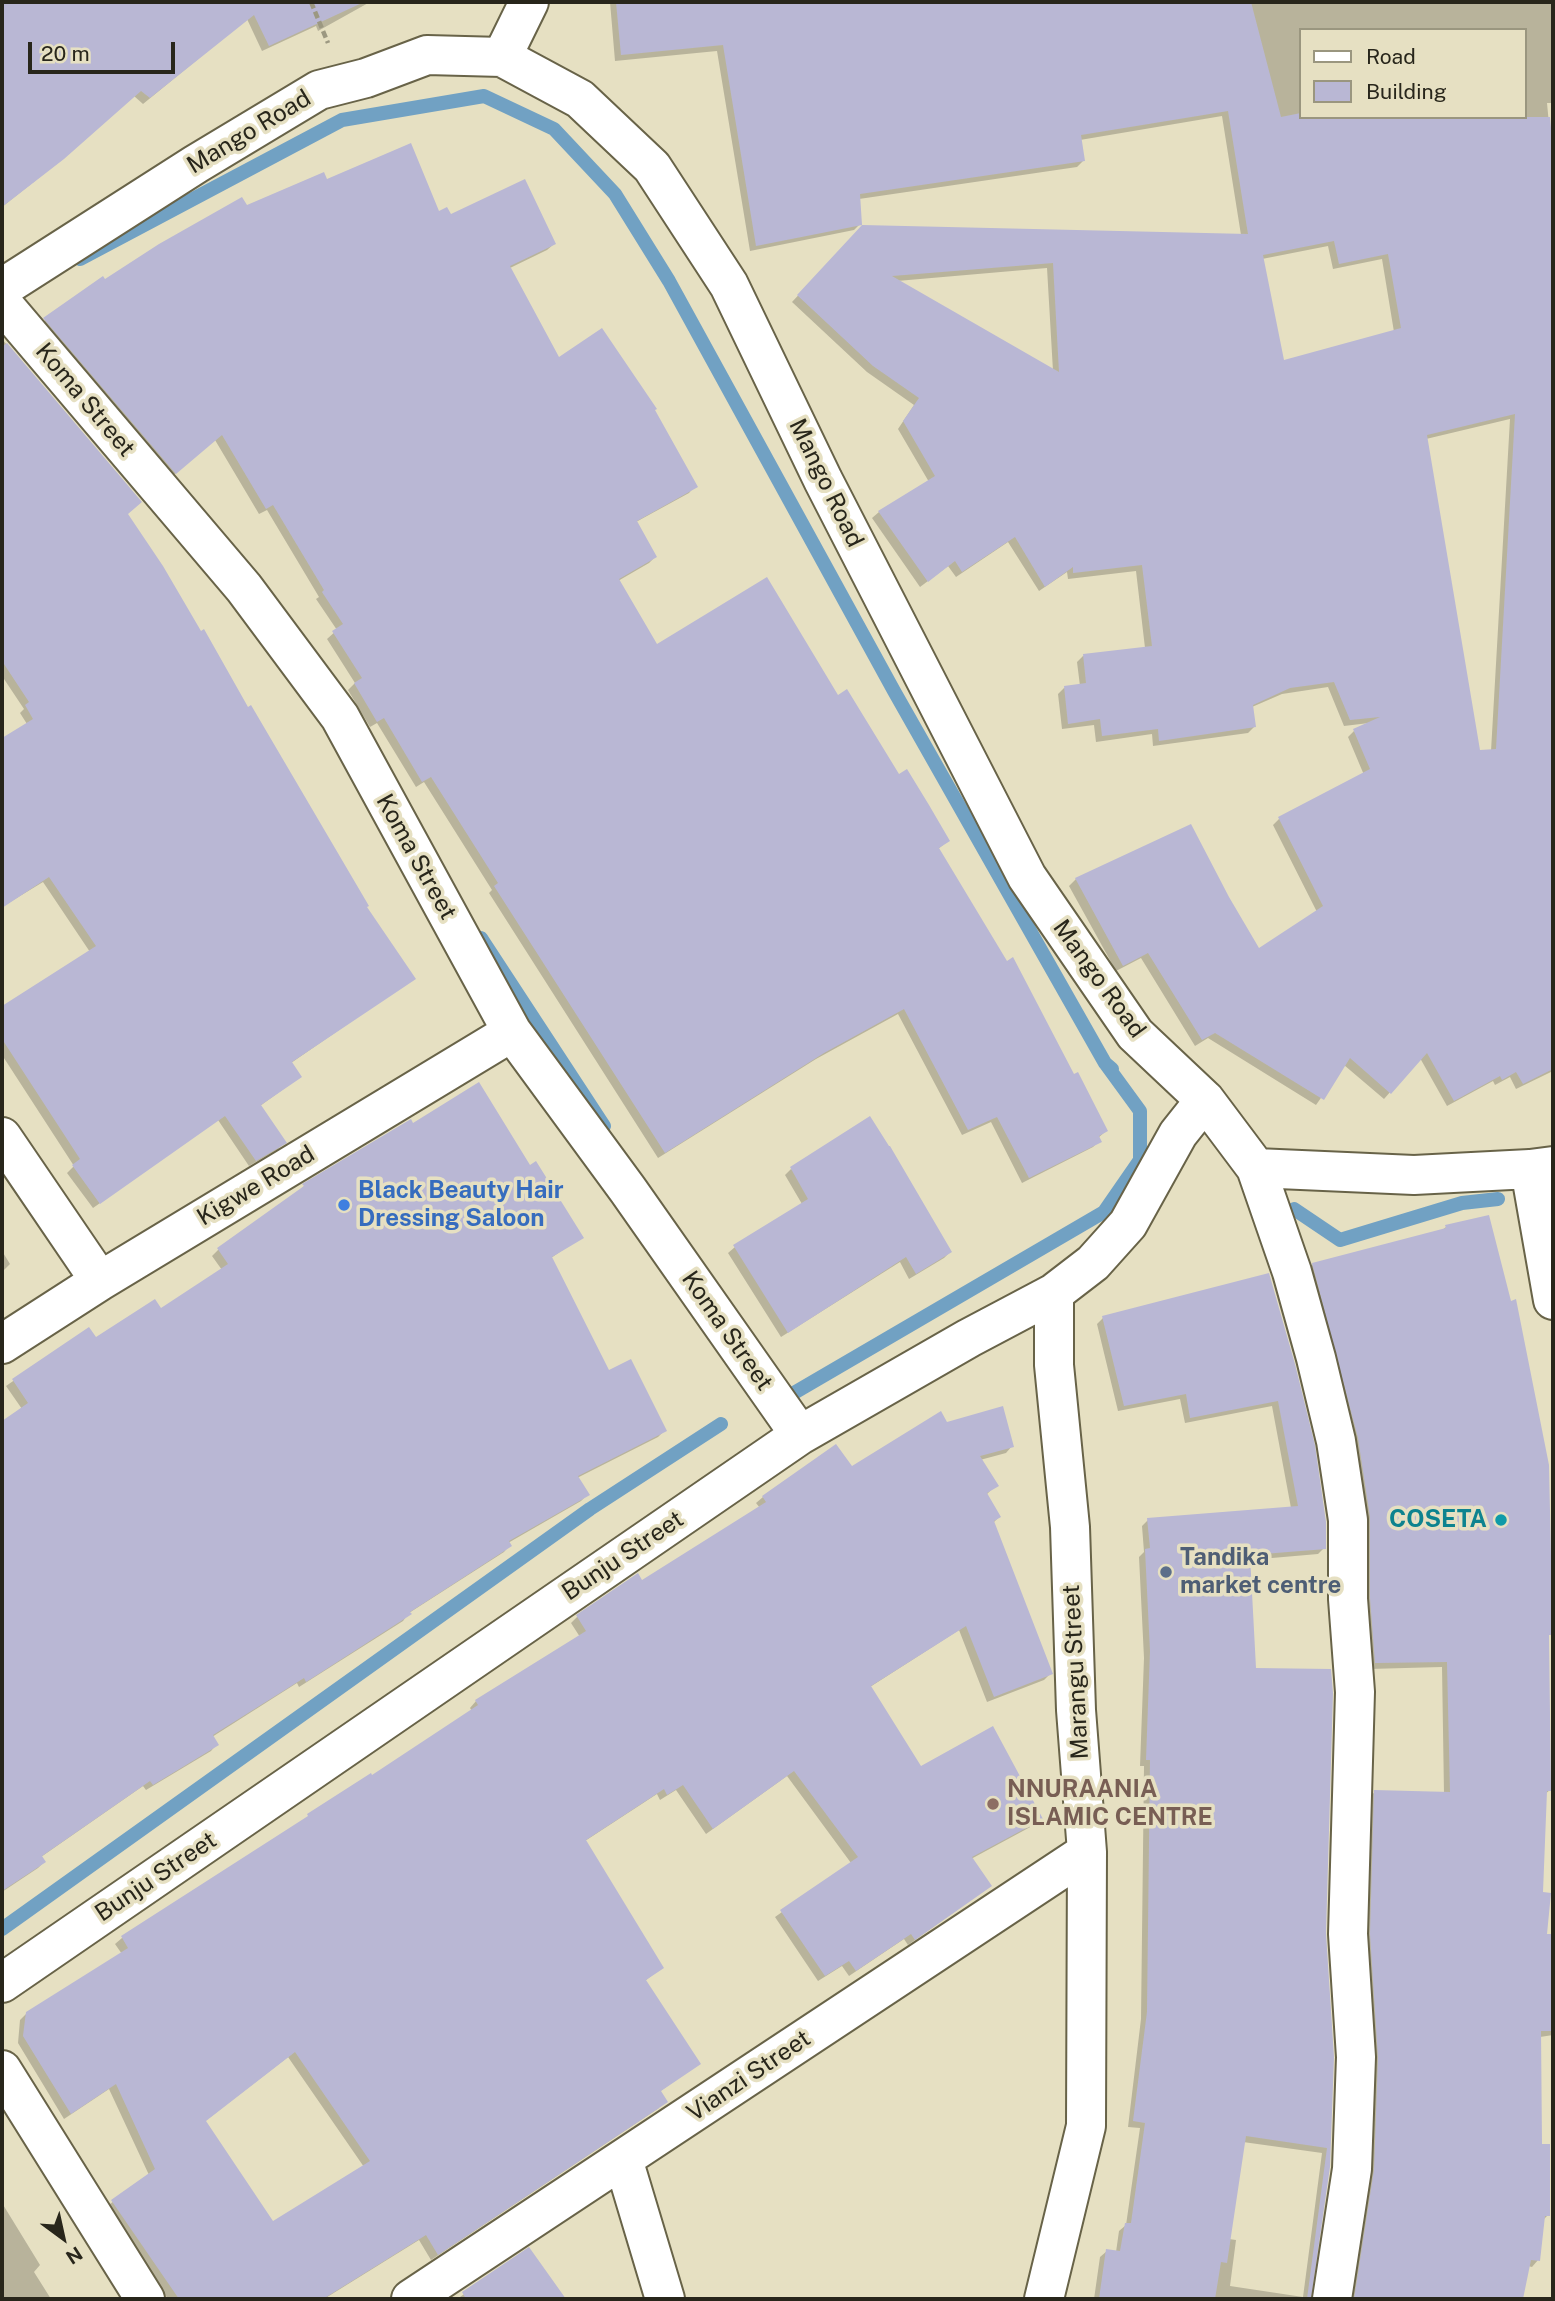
<!DOCTYPE html>
<style>
body{margin:0}
#map{position:relative;width:1555px;height:2301px;overflow:hidden;background:#e6e0c2;font-family:"Public Sans",sans-serif}
canvas{display:block}
.frame{position:absolute;inset:0;border:4px solid #28261b;pointer-events:none}
.legend{position:absolute;left:1299px;top:28px;width:228px;height:91px;box-sizing:border-box;background:#e6e0c2;border:2px solid #9a967f;margin:0;padding:9px 12px;list-style:none;font-size:21px;color:#28261b}
.legend li{display:flex;align-items:center;gap:14px;height:35px}
.legend b{width:35px;border:2px solid #9a967f}
.north{position:absolute;left:28px;top:2203px;width:70px;height:70px;-webkit-text-stroke:5px #e6e0c2;paint-order:stroke;rotate:147deg;font-size:19px;font-weight:700;line-height:28px;text-align:center;color:#28261b}
.north::after{content:'';display:block;margin:auto;width:24px;height:32px;background:#28261b;clip-path:polygon(50% 0,100% 100%,50% 72%,0 100%)}
.scale{position:absolute;left:28px;top:42px;width:147px;height:32px;box-sizing:border-box;border:4px solid #28261b;border-top:0;padding-left:9px;font-size:21px;line-height:24px;white-space:nowrap;color:#28261b;-webkit-text-stroke:5px #e6e0c2;paint-order:stroke}
</style>
<div id="map">
<canvas width="1555" height="2301"></canvas>
<div class="frame"></div>
<ul class="legend">
<li><b style="height:9px;background:#fff"></b>Road</li>
<li><b style="height:19px;background:#b9b7d4"></b>Building</li>
</ul>
<div class="north">N</div>
<div class="scale">20 m</div>
</div>
<script>
const context = document.querySelector('canvas').getContext('2d');
context.lineJoin = 'round';
function paint(path, color) {
  context.fillStyle = color;
  context.fill(path, 'evenodd');
}
function poly(rows) {
  const path = new Path2D();
  for (const r of rows) {
    path.moveTo(r[0], r[1]);
    for (let i = 2; i < r.length; i += 2) path.lineTo(r[i], r[i + 1]);
  }
  return path;
}
function strokePath(path, color, width, dash) {
  context.strokeStyle = color;
  context.lineWidth = width;
  context.lineCap = dash ? 'butt' : 'round';
  context.setLineDash(dash || []);
  context.stroke(path);
}
function label(font, color, halo, rows, align = 'center') {
  context.font = font + ' "Public Sans",sans-serif';
  context.lineWidth = 7;
  context.setLineDash([]);
  context.textBaseline = 'middle';
  context.strokeStyle = halo;
  context.fillStyle = color;
  for (const [text, x, y, turn = 0] of rows) {
    context.save();
    context.translate(x, y);
    context.rotate((+turn || 0) * Math.PI / 180);
    context.textAlign = isNaN(turn) ? turn : align;
    if (halo) context.strokeText(text, 0, 0);
    context.fillText(text, 0, 0);
    context.restore();
  }
}
paint(poly([
 [31,2,370,2,318,31,316,26,262,51,247,19,143,104,134,96,55,165,2,207,2,51,14,64,53,26],
 [610,2,1553,2,1553,103,1547,103,1553,166,1553,1071,1516,1089,1510,1077,1495,1085,1493,1081,1447,1106,1420,1058,1384,1099,1344,1065,1316,1105,1208,1038,1195,1046,1141,958,1116,971,1069,886,1076,879,1191,826,1227,898,1259,950,1317,912,1273,825,1279,819,1364,775,1348,737,1354,731,1369,723,1344,726,1328,687,1282,694,1252,707,1255,726,1248,733,1153,746,1152,734,1096,742,1094,725,1062,729,1058,694,1064,688,1080,686,1077,662,1083,656,1145,648,1136,571,1068,579,1067,572,1039,591,1008,542,956,577,948,566,920,587,872,518,879,512,929,482,898,429,914,405,867,372,792,302,863,226,1241,235,1222,116,1080,140,1083,161,1077,167,859,199,860,224,854,230,750,251,717,51,615,61],
 [1301,30,1525,30,1525,117,1301,117],
 [1328,246,1333,269,1382,259,1394,332,1282,362,1262,259],
 [1047,268,1053,371,897,281],
 [1510,419,1491,751,1479,752,1426,439],
 [326,181,554,244,547,250,510,268,558,360,653,410,695,486,689,493,636,522,655,557,649,563,618,581,656,646,838,697,948,841,938,849,1106,1131,1098,1138,1099,1141,1093,1147,1022,1183,991,1122,962,1135,898,1014,816,1059,658,1158,489,893,492,890,424,782,416,787,377,723,370,727,348,690,355,683,327,639,337,630,316,599,319,597,267,510,259,514,215,440,169,479,38,325,105,281,246,207],
 [2,339,140,502,126,515,365,908,413,979,291,1063,300,1077,260,1106,284,1142,278,1149,249,1166,218,1120,93,1208,67,1173,74,1166,2,1055,2,1008,90,952,43,882,2,907,2,740,27,724,20,713,24,709,2,676],
 [410,1121,413,1125,530,1167,582,1237,551,1258,608,1372,664,1431,658,1437,577,1478,587,1495,581,1501,508,1543,510,1545,504,1552,409,1613,403,1621,299,1687,297,1683,212,1737,217,1744,211,1751,146,1790,143,1786,41,1857,44,1862,38,1868,2,1892,2,1423,22,1409,6,1386,88,1329,96,1340,160,1310,222,1270,212,1256,218,1250,298,1193,304,1186],
 [791,1169,950,1252,944,1258,909,1279,900,1262,781,1337,728,1253,735,1247,802,1204,785,1175],
 [1488,1217,1550,1634,1547,1637,1550,1790,1545,1794,1541,1894,1546,1936,1553,1936,1553,2035,1540,2037,1541,2146,1548,2215,1542,2221,1538,2260,1532,2267,1528,2266,1521,2299,1350,2299,1368,1798,1375,1792,1444,1794,1442,1667,1369,1669,1307,1271,1313,1264,1441,1231,1446,1227],
 [2,1251,10,1264,2,1272],
 [1268,1275,1324,1548,1318,1554,1249,1560,1255,1670,1324,1934,1328,2167,1309,2299,1094,2299,1100,2257,1107,2251,1116,2252,1119,2231,1126,2225,1140,2128,1128,2127,1141,2019,1144,1766,1140,1766,1144,1658,1139,1557,1144,1552,1142,1526,1148,1520,1291,1508,1272,1406,1185,1423,1180,1399,1118,1411,1097,1324,1103,1318],
 [1243,2142,1322,2153,1303,2297,1230,2286,1236,2240,1229,2239],
 [947,1424,1012,1446,1006,1453,980,1460,996,1485,986,1495,999,1517,993,1523,1051,1673,1044,1680,987,1702,959,1630,870,1687,921,1768,1041,1818,1034,1825,971,1859,990,1886,908,1945,904,1939,849,1976,842,1966,818,1981,775,1917,851,1863,787,1776,706,1834,676,1790,660,1800,657,1794,585,1841,662,1967,645,1981,699,2064,659,2092,659,2108,431,2260,419,2240,324,2299,168,2299,106,2207,149,2175,109,2089,64,2119,18,2043,20,2020,27,2013,122,1954,115,1944,122,1938,472,1711,470,1708,476,1701,580,1637,571,1623,578,1616,642,1582,760,1508,756,1503,763,1497,851,1468],
 [288,2057,364,2167,273,2224,205,2121],
 [2,2203,40,2265,34,2272,51,2299,2,2299],
 [528,2250,549,2294,542,2299,457,2299]
]), '#0003');
strokePath(poly([
 [80,259,342,120,484,96,554,129,615,194,669,281,894,691,1105,1063,1112,1069],
 [481,938,604,1126],
 [1294,1209,1340,1240,1462,1203,1498,1199],
 [782,1389,787,1397,1104,1212,1140,1160,1140,1111,1105,1063],
 [2,1929,590,1509,721,1424]
]), '#71a1c3', 14);
paint(poly([
 [2,2,364,2,269,46,254,15,150,98,141,91,64,159,2,207],
 [616,2,1251,2,1281,117,1301,113,1301,117,1550,117,1553,149,1553,1069,1523,1084,1516,1072,1502,1080,1500,1076,1454,1101,1427,1053,1391,1094,1350,1058,1324,1100,1215,1033,1202,1040,1148,953,1123,966,1075,878,1191,824,1229,897,1259,948,1323,906,1278,817,1370,769,1353,729,1380,717,1350,720,1334,682,1290,688,1253,705,1256,727,1159,741,1158,729,1102,736,1100,719,1068,724,1064,686,1086,683,1083,654,1152,646,1142,565,1073,573,1073,567,1045,587,1015,537,962,572,955,561,928,582,878,511,935,476,903,421,919,398,873,366,797,295,862,225,1248,234,1228,111,1081,135,1085,161,860,194,862,225,756,246,723,45,621,55],
 [1334,241,1339,264,1388,254,1401,328,1284,360,1263,255],
 [1053,263,1059,372,892,276],
 [1515,414,1496,749,1480,750,1427,435],
 [411,143,439,211,447,207,451,214,525,179,556,244,510,266,559,357,602,328,657,409,655,410,698,487,637,521,657,557,619,579,657,644,767,577,838,695,847,689,899,774,907,769,929,805,950,841,939,848,1007,961,1013,957,1074,1074,1078,1072,1108,1131,1099,1136,1102,1142,1029,1178,997,1117,968,1130,904,1009,824,1053,665,1153,494,886,498,883,431,777,422,782,384,718,377,722,354,683,362,678,332,631,343,624,322,592,324,590,273,505,266,509,222,435,176,474,43,318,103,276,105,279,159,244,242,197,247,205,324,172,327,179],
 [7,343,142,502,128,514,163,566,201,631,204,629,248,707,251,705,369,906,367,907,416,979,292,1062,302,1077,261,1105,287,1143,256,1161,225,1116,100,1204,72,1165,80,1159,2,1039,2,1006,96,946,49,877,2,908,2,738,33,719,25,705,29,702,2,661,2,347],
 [479,1082,530,1165,536,1161,584,1238,552,1257,609,1370,631,1359,667,1431,578,1476,590,1495,509,1541,512,1546,410,1612,412,1614,306,1682,304,1678,213,1735,219,1745,153,1785,150,1781,42,1856,46,1862,2,1891,2,1421,28,1403,12,1379,89,1327,96,1337,155,1299,161,1308,228,1264,217,1248,304,1186,302,1184,411,1119,413,1123],
 [870,1116,889,1146,890,1146,952,1252,916,1274,906,1257,788,1333,733,1245,808,1199,790,1167],
 [1489,1215,1511,1301,1516,1299,1549,1465,1551,1556,1552,1556,1552,1635,1549,1635,1551,1791,1547,1791,1543,1892,1551,1893,1547,1934,1553,1934,1553,2031,1541,2031,1542,2144,1550,2144,1550,2216,1545,2216,1540,2261,1531,2260,1523,2299,1354,2299,1374,2170,1378,2058,1370,1934,1374,1790,1450,1792,1447,1662,1375,1663,1370,1598,1370,1517,1358,1438,1312,1263,1446,1228,1445,1225],
 [1269,1273,1295,1364,1315,1445,1326,1522,1326,1549,1250,1555,1256,1668,1331,1669,1333,1693,1326,1933,1334,2057,1330,2167,1311,2299,1307,2299,1327,2148,1246,2136,1227,2263,1221,2262,1215,2299,1099,2299,1106,2249,1120,2251,1125,2223,1131,2223,1145,2123,1133,2121,1147,2012,1150,1760,1146,1760,1150,1651,1145,1549,1150,1548,1147,1518,1298,1506,1278,1401,1190,1418,1186,1394,1124,1406,1102,1316],
 [1003,1406,1014,1447,980,1456,999,1486,987,1493,1001,1517,994,1521,1053,1674,994,1697,966,1626,871,1686,921,1766,993,1726,1043,1819,972,1857,992,1886,915,1940,911,1934,856,1971,849,1961,825,1976,780,1910,858,1857,794,1771,713,1829,683,1785,667,1795,664,1789,586,1840,664,1968,646,1980,701,2064,661,2091,668,2102,438,2255,426,2235,323,2299,179,2299,111,2200,155,2169,116,2084,71,2114,23,2036,26,2012,128,1948,121,1936,308,1816,307,1814,371,1773,372,1775,478,1705,475,1700,586,1631,576,1615,638,1573,642,1580,766,1502,762,1496,836,1444,852,1466,941,1411,947,1422],
 [295,2052,370,2161,273,2221,206,2121],
 [529,2247,566,2299,466,2299,462,2292]
]), '#b9b7d4');
const minor = poly([
 [502,57,529,2],
 [2,288,196,164,319,90,366,78,427,55,502,57,580,99,652,167,729,285,823,480,1027,877,1135,1034,1205,1100,1256,1168,1414,1175,1530,1169,1553,1166],
 [2,303,244,588,340,717,512,1032,628,1190,800,1435],
 [2,1137,100,1281],
 [1256,1168,1292,1272,1316,1358,1336,1441,1348,1520,1348,1599,1355,1692,1348,1934,1356,2057,1352,2169,1332,2299],
 [1530,1169,1553,1300],
 [2,1344,100,1281,512,1032],
 [2,1983,800,1435,969,1338,1054,1293,1093,1263,1128,1224,1178,1134,1205,1100],
 [2,2070,145,2299],
 [623,2159,665,2299],
 [411,2299,1087,1852],
 [1044,2299,1086,2126,1087,1852,1076,1710,1070,1527,1054,1365,1054,1293]
]);
strokePath(minor, '#686348', 42);
strokePath(poly([
 [311,2,328,43]
]), '#9c9881', 4.5, [7, 3.5]);
strokePath(minor, '#fff', 38);
for (const [x, y, r, color] of [
 [344,1205,7,"#3f7fe0"],
 [1501,1520,7,"#0f9aa8"],
 [1166,1572,7,"#5c6f8a"],
 [993,1804,7,"#8d6e63"]
]) {
  const dot = new Path2D();
  dot.arc(x, y, r, 0, 2 * Math.PI);
  context.fillStyle = color;
  context.fill(dot);
  strokePath(dot, '#e6e0c2', 2.5);
}
label('24px', '#28261b', '#e6e0c2', [
 ["Mango Road",249,132,-31],
 ["Koma Street",85,400,50],
 ["Mango Road",826,483,64],
 ["Koma Street",416,857,61],
 ["Mango Road",1099,979,54],
 ["Kigwe Road",256,1186,-31],
 ["Koma Street",727,1331,55],
 ["Bunju Street",623,1556,-34],
 ["Marangu Street",1076,1672,-93],
 ["Bunju Street",156,1877,-34],
 ["Vianzi Street",749,2076,-34]
]);
label('bold 24px', '#366cbe', '#e6e0c2', [
 ["Black Beauty Hair",358,1191],
 ["Dressing Saloon",358,1219]
], 'left');
label('bold 24px', '#0d838f', '#e6e0c2', [
 ["COSETA",1487,1520]
], 'right');
label('bold 24px', '#4e5e75', '#e6e0c2', [
 ["Tandika",1180,1558],
 ["market centre",1180,1586]
], 'left');
label('bold 24px', '#785e54', '#e6e0c2', [
 ["NNURAANIA",1007,1790],
 ["ISLAMIC CENTRE",1007,1818]
], 'left');
</script>
